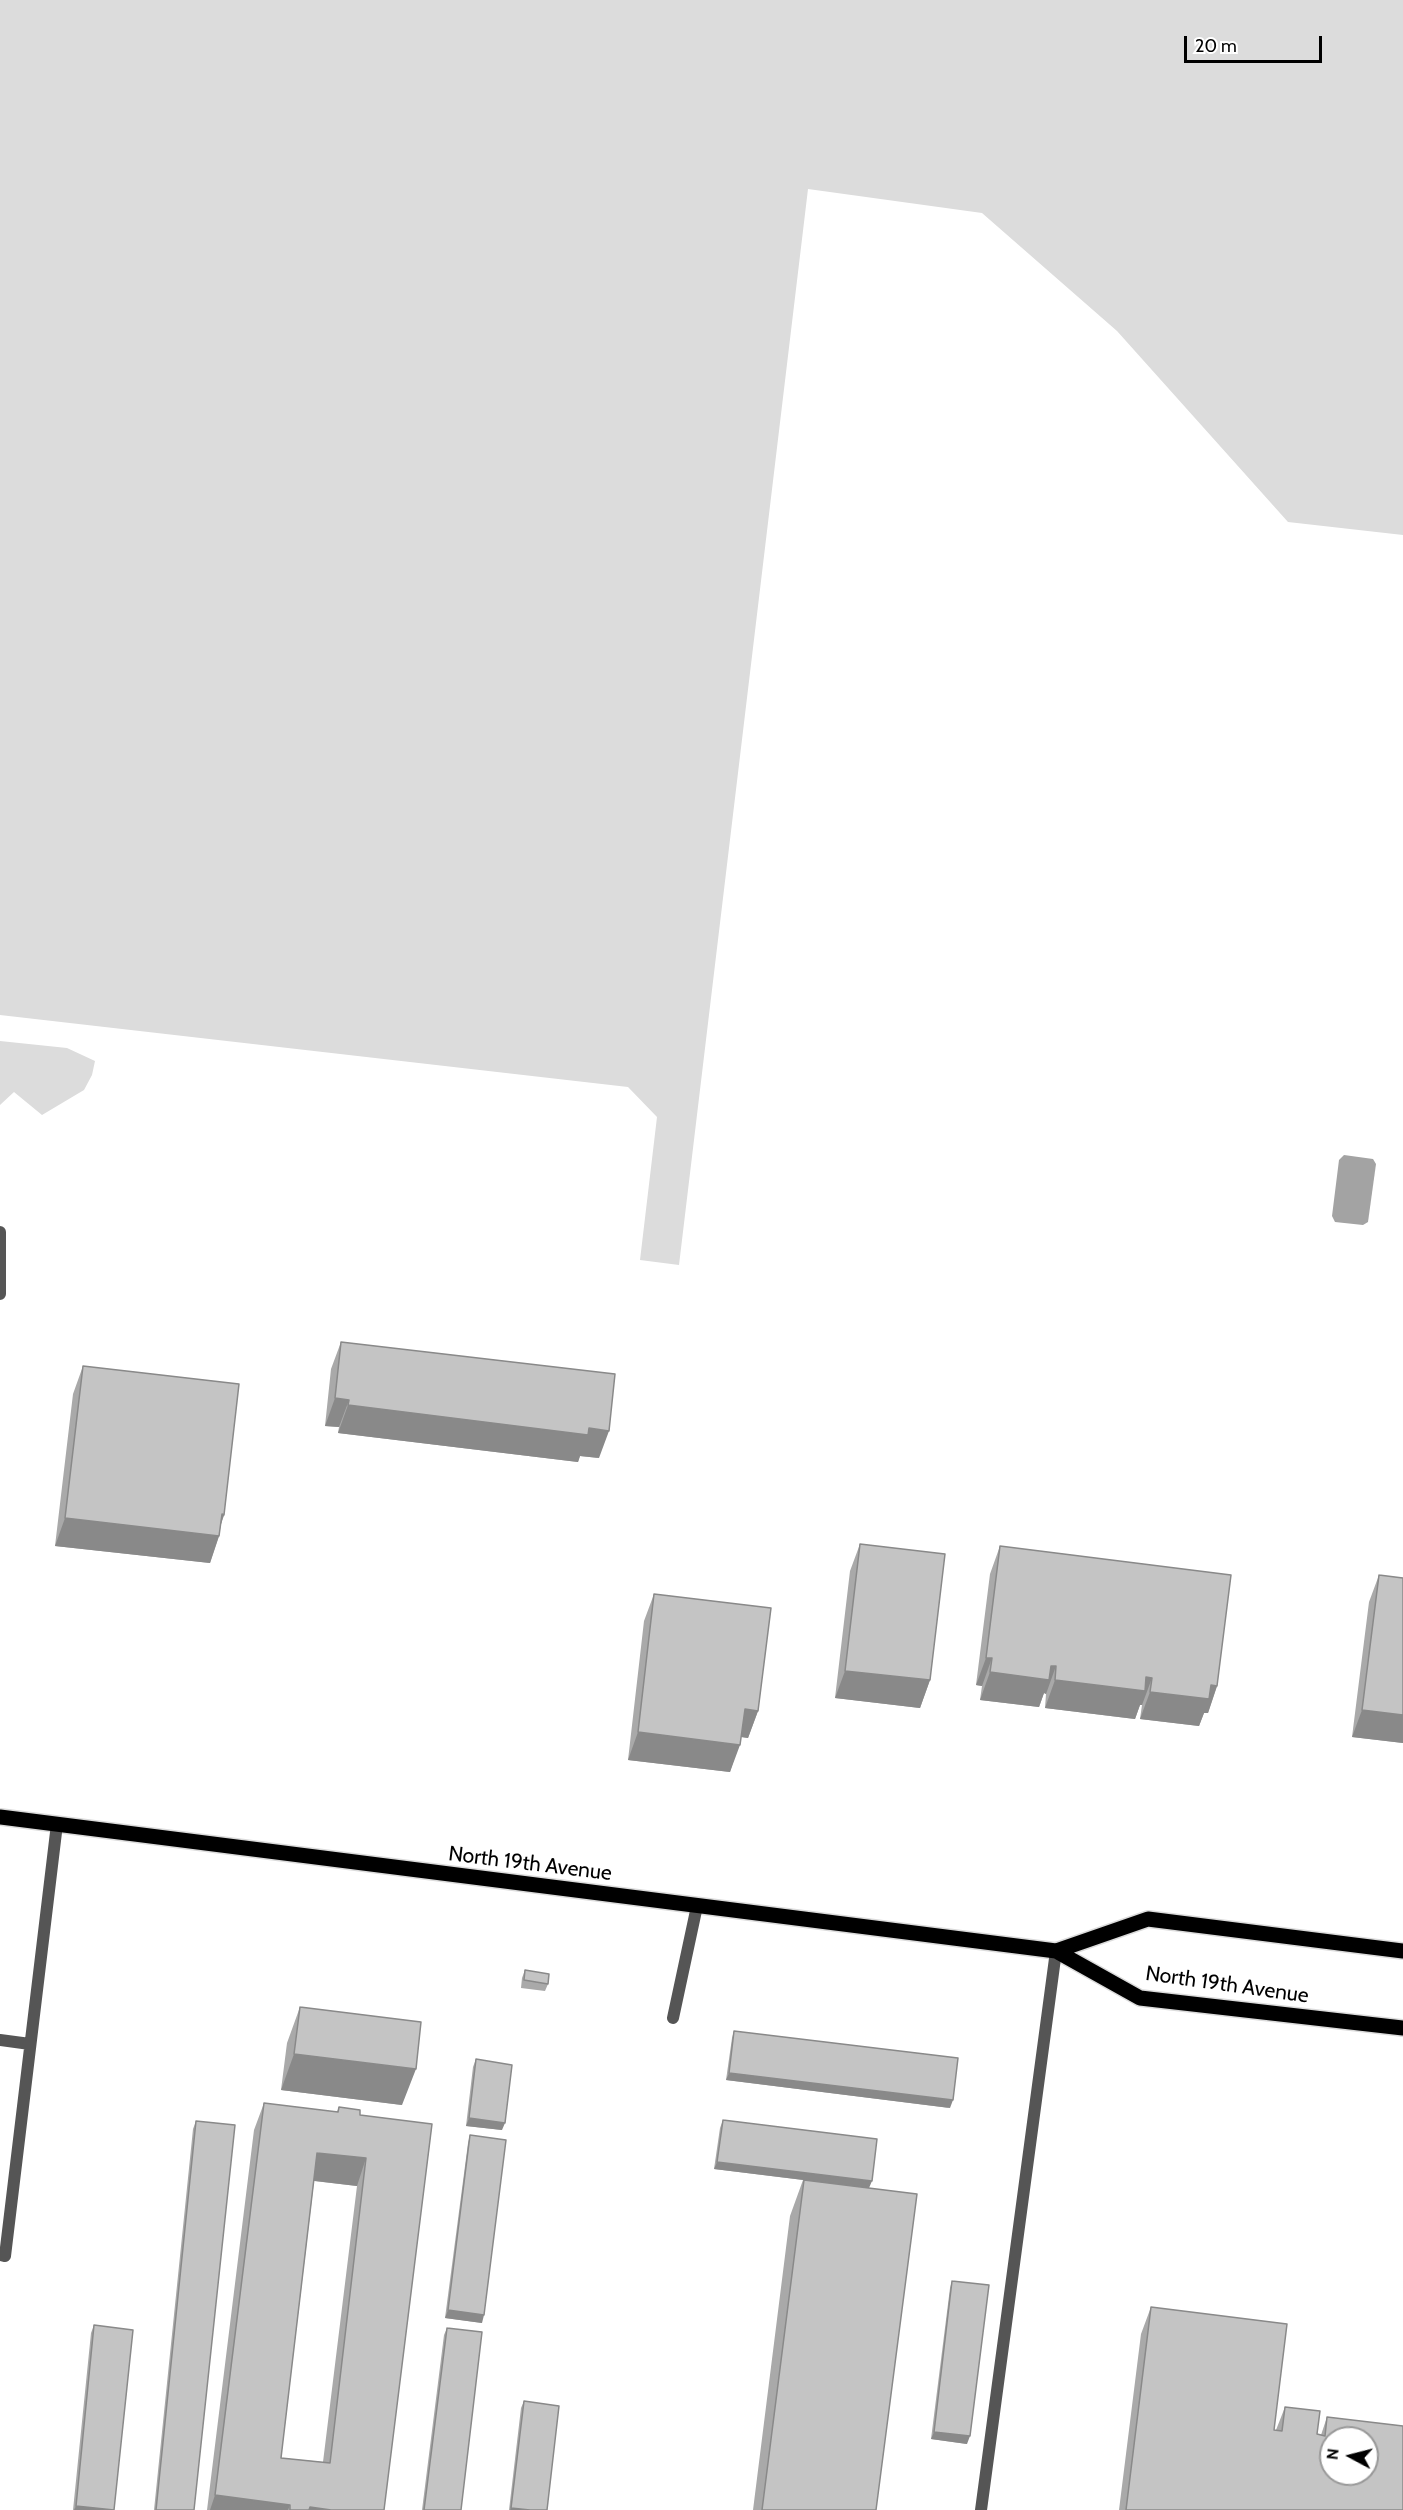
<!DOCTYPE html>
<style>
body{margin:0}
#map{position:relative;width:1403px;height:2510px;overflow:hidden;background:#fff;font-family:Cabin,sans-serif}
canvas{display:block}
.north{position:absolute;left:1319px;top:2426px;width:60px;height:60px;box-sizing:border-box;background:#fff;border:2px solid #999;border-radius:50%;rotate:277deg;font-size:16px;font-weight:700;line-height:24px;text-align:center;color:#000}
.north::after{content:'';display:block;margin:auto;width:21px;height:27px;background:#000;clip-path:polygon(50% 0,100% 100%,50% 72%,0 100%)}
.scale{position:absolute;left:1184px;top:36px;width:138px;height:27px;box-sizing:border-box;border:3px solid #000;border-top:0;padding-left:8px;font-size:18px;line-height:21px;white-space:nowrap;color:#000;-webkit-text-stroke:4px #fff;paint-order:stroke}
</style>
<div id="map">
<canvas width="1403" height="2510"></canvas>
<div class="north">N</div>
<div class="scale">20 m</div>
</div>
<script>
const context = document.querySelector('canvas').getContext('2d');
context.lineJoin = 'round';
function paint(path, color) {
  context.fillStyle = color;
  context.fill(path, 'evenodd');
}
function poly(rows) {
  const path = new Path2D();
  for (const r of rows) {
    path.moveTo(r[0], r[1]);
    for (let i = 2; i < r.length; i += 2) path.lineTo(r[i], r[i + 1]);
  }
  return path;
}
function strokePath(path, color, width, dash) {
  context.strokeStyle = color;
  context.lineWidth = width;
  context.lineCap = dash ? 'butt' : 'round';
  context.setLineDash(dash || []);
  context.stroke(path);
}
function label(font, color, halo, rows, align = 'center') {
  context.font = font + ' Cabin,sans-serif';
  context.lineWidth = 4.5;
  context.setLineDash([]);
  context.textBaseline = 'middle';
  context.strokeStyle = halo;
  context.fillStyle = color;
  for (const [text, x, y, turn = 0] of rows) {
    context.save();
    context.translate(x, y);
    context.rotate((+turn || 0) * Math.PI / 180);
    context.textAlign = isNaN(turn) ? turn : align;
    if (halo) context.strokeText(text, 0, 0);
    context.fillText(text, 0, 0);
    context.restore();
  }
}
paint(poly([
 [0,0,1403,0,1403,535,1288,522,1117,331,982,213,808,189,679,1265,640,1260,657,1117,628,1087,0,1015],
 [0,1041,67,1048,95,1061,92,1075,84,1090,42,1115,14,1092,0,1105]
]), '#dcdcdc');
paint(poly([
 [1344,1155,1373,1159,1376,1164,1368,1222,1363,1225,1335,1222,1332,1216,1339,1160]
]), '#a3a3a3');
const primary = poly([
 [0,1817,1056,1951,1140,1998,1403,2028],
 [1056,1951,1148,1919,1403,1951]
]);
strokePath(primary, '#dbdbdb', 18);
strokePath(poly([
 [0,1232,0,1294],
 [673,2018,697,1906],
 [0,2040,30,2044],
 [0,2255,5,2256,57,1824],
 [981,2510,1056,1951]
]), '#555', 12);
strokePath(primary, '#000', 15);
paint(poly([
 [341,1342,599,1458,580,1456,578,1462,338,1433,339,1427,325,1426,331,1369],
 [83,1366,224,1515,221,1524,219,1536,210,1563,55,1546,73,1394],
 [860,1544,930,1680,920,1708,835,1698,850,1571],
 [1000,1546,1217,1686,1208,1713,1204,1713,1199,1726,1140,1719,1142,1705,1140,1705,1135,1719,1045,1708,1046,1694,1044,1693,1039,1707,980,1700,982,1686,976,1685,990,1574],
 [1379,1575,1403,1578,1403,1743,1352,1737,1369,1602],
 [654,1594,758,1711,748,1738,741,1737,730,1772,628,1760,644,1621],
 [525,1970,548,1984,545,1991,521,1988,522,1978],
 [300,2007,402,2105,281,2090,287,2043],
 [734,2031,950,2108,726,2080,732,2038],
 [476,2059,502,2130,466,2126,473,2067],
 [264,2103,337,2112,339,2107,360,2115,432,2124,384,2510,207,2510,254,2130],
 [314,2181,357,2186,323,2462,281,2458],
 [723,2120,869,2188,876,2510,753,2510,790,2216,803,2180,714,2169,720,2128],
 [196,2121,194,2510,154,2510,193,2129],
 [470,2135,482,2323,445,2318,468,2143],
 [952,2281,967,2444,931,2439,950,2288],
 [1151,2307,1274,2430,1276,2430,1285,2407,1317,2434,1321,2435,1327,2417,1403,2510,1119,2510,1141,2334],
 [94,2325,113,2510,73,2510,91,2333],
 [447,2328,461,2510,422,2510,444,2335],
 [524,2401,547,2510,509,2510,521,2408]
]), '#a9a9a9');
paint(poly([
 [335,1398,349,1400,339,1427,325,1426],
 [348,1405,589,1428,609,1431,599,1458,580,1456,578,1462,338,1433],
 [224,1515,217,1536,219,1536,210,1563,55,1546,65,1518],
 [986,1658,992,1658,982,1686,976,1685],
 [1051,1666,1056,1666,1046,1694,1044,1693,1039,1707,980,1700,990,1672],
 [845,1671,930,1680,920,1708,835,1698],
 [1146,1677,1152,1678,1142,1705,1140,1705,1135,1719,1045,1708,1055,1680],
 [1211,1685,1217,1686,1208,1713,1204,1713,1199,1726,1140,1719,1150,1692],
 [745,1709,758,1711,748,1738,735,1736],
 [1362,1710,1403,1715,1403,1743,1352,1737],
 [638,1732,740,1745,730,1772,628,1760],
 [294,2054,416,2069,402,2105,281,2090],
 [729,2073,953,2100,950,2108,726,2080],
 [469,2118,505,2123,502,2130,466,2126],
 [317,2153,366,2158,357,2186,307,2180],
 [717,2162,872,2181,869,2188,714,2169],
 [448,2310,484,2315,482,2323,445,2318],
 [934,2432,970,2436,967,2444,931,2439],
 [215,2495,290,2505,288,2510,210,2510],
 [76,2506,113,2510,74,2510],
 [310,2507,331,2510,309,2510],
 [511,2508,530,2510,510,2510]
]), '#898989');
const building = poly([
 [341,1342,615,1374,609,1431,589,1428,588,1435,348,1405,349,1400,335,1398,341,1342],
 [83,1366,239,1384,224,1515,222,1514,219,1536,65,1518,83,1366],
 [860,1544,945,1554,930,1680,845,1671,860,1544],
 [1000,1546,1231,1575,1217,1686,1211,1685,1209,1699,1150,1692,1152,1678,1146,1677,1145,1691,1055,1680,1056,1666,1051,1666,1049,1680,990,1672,992,1658,986,1658,1000,1546],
 [1379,1575,1403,1578,1403,1715,1362,1710,1379,1575],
 [654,1594,771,1608,758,1711,745,1709,740,1745,638,1732,654,1594],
 [525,1970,549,1974,548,1984,524,1980,525,1970],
 [300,2007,421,2022,416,2069,294,2054,300,2007],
 [734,2031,958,2058,953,2100,729,2073,734,2031],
 [476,2059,512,2065,505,2123,469,2118,476,2059],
 [264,2103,338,2112,339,2107,360,2110,360,2115,432,2124,384,2510,331,2510,310,2507,309,2510,290,2510,290,2505,215,2495,264,2103],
 [317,2153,366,2158,330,2463,281,2458,317,2153],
 [723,2120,877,2139,872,2181,717,2162,723,2120],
 [196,2121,235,2125,194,2510,156,2510,196,2121],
 [470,2135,506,2140,484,2315,448,2310,470,2135],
 [804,2180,917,2194,876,2510,762,2510,804,2180],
 [952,2281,989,2285,970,2436,934,2432,952,2281],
 [1151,2307,1287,2324,1274,2430,1282,2431,1285,2407,1320,2411,1317,2434,1325,2436,1327,2417,1403,2426,1403,2510,1126,2510,1151,2307],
 [1331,2438,1367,2438,1367,2474,1331,2474,1331,2438],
 [94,2325,133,2330,114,2510,76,2506,94,2325],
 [447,2328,482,2332,461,2510,424,2510,447,2328],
 [524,2401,559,2406,547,2510,530,2510,511,2508,524,2401]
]);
paint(building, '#c4c4c4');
strokePath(building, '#898989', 1.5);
label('21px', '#000', '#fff', [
 ["North 19th Avenue",530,1864,7],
 ["North 19th Avenue",1227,1985,8]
]);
</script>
